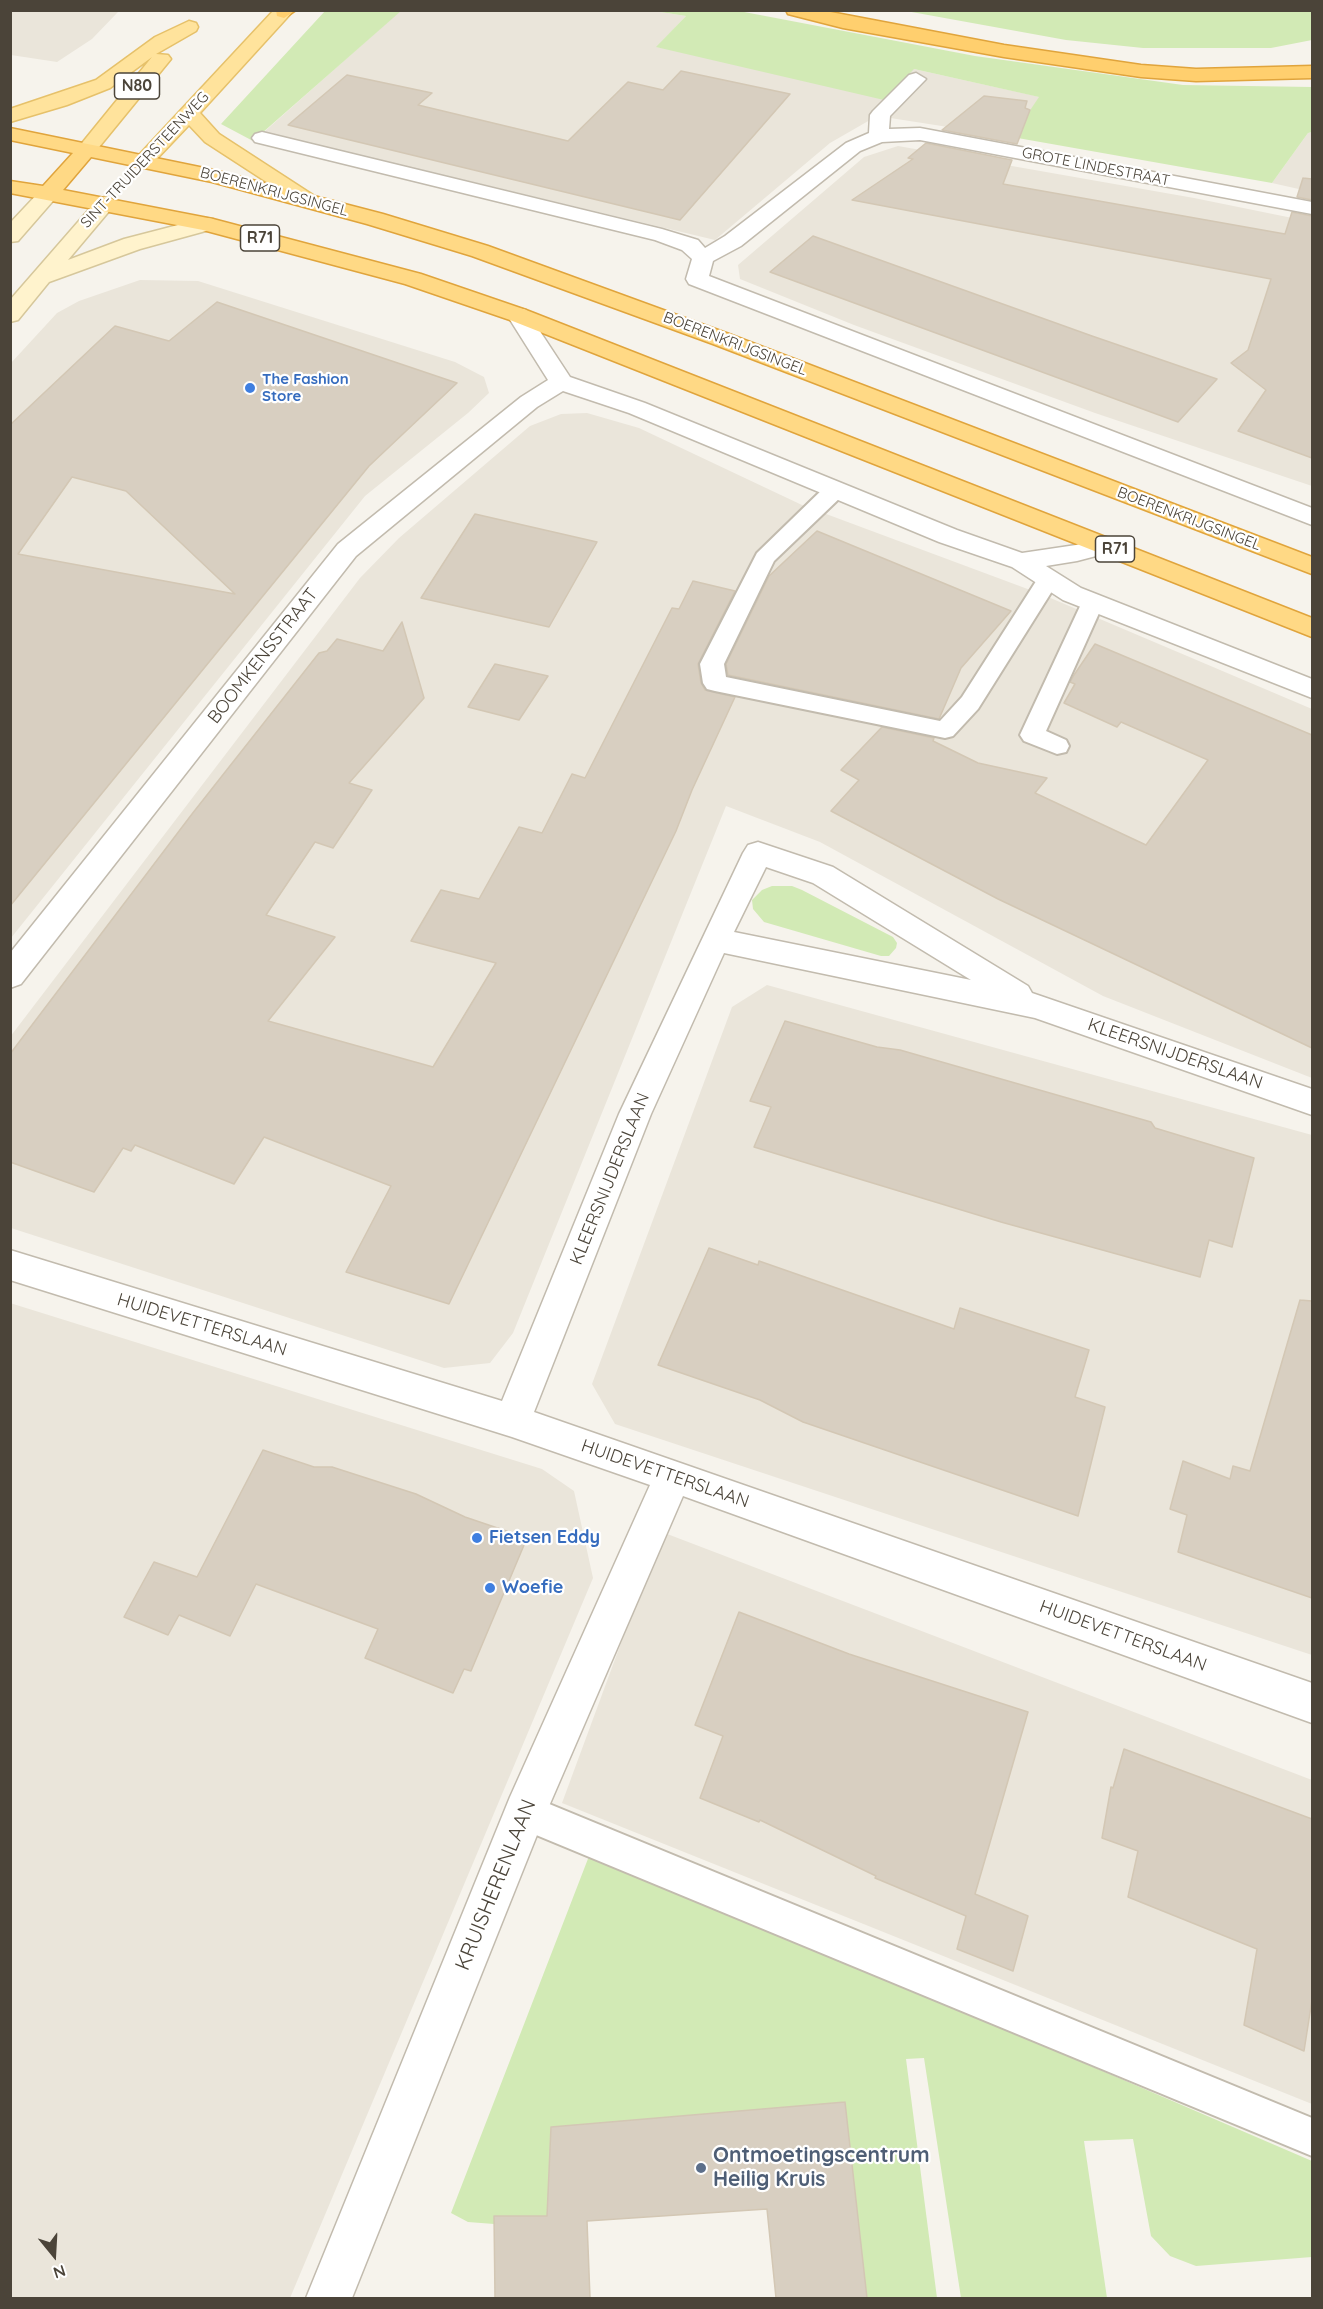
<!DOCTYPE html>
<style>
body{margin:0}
#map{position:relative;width:1323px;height:2309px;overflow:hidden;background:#f6f3ec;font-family:Quicksand,sans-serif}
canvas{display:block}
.frame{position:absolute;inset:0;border:12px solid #4b4439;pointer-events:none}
.north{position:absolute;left:24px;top:2225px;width:60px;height:60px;-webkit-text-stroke:4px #fff;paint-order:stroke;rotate:162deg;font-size:16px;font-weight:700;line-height:24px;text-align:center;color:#4b4439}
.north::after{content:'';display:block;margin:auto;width:21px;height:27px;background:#4b4439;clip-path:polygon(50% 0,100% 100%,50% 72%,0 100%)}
</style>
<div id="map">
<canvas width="1323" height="2309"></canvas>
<div class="frame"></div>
<div class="north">N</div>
</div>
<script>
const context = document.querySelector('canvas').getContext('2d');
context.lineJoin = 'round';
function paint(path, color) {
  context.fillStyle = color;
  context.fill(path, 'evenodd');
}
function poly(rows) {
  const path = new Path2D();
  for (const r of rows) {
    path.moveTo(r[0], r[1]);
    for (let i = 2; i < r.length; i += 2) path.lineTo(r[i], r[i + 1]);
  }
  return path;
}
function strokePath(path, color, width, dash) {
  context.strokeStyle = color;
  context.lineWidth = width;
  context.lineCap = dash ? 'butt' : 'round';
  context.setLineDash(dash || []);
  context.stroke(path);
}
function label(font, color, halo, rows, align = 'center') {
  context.font = font + ' Quicksand,sans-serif';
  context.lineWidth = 4.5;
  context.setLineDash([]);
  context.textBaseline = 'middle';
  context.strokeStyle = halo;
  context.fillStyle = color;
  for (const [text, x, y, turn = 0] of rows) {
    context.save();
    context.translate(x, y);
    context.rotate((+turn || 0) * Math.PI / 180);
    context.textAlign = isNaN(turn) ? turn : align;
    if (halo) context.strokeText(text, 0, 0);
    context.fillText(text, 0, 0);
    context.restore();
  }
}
paint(poly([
 [99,10,118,12,92,39,57,62,11,55,11,11],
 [401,10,654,11,686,16,657,47,914,69,1040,97,1012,137,884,117,870,120,830,143,715,240,264,132],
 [1312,132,1312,192,1272,183,1308,133],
 [898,146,1194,198,1312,222,1312,486,1095,413,854,325,740,279,738,265,864,157],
 [140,280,198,281,455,362,484,377,489,393,468,413,365,496,11,938,11,363,57,313,79,301],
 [587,413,639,428,802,505,1041,594,1312,709,1312,1078,1103,996,820,842,726,806,513,1333,490,1363,444,1368,11,1228,10,1037,360,578,399,538,530,426,561,414],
 [767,985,1312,1135,1312,1655,615,1424,592,1384,732,1007],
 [10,1303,542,1469,574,1491,593,1578,290,2298,11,2298],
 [662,1532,1312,1780,1312,2104,562,1803]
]), '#eae5da');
paint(poly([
 [325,11,401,11,253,141,221,124],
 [654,11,739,11,975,56,1183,85,1312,87,1312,132,1308,133,1272,183,1012,137,1039,97,914,69,884,100,656,47,686,16],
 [906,11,1312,11,1312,40,1271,48,1143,48,1066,40],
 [772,886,792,886,802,890,893,937,897,943,896,948,889,956,881,956,764,922,753,909,752,900,762,890],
 [591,1851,1312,2161,1312,2257,1196,2266,1170,2256,1151,2236,1133,2139,1084,2141,1107,2298,961,2298,924,2058,906,2059,937,2298,867,2298,845,2102,551,2127,547,2216,494,2216,494,2224,468,2222,451,2213]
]), '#d2eab5');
const building = poly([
 [681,71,790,94,680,220,288,125,347,75,432,93,418,105,568,141,628,82,663,90,681,71],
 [984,96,1027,101,1025,108,1030,110,1017,144,942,130,984,96],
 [926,143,1012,160,1003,184,1285,234,1292,212,1312,216,1312,458,1238,431,1266,390,1231,363,1248,350,1271,279,852,200,913,159,908,158,926,143],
 [1303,178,1312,179,1312,200,1297,197,1303,178],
 [813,236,1092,336,1217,379,1178,422,770,272,813,236],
 [217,302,457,383,369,466,10,906,10,425,115,326,169,341,217,302],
 [72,477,126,491,235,594,18,554,72,477],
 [475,514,597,542,549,627,421,598,475,514],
 [817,531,1011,611,961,668,939,719,728,675,726,664,769,576,817,531],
 [693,581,735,591,698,664,701,683,705,690,735,697,692,790,676,831,449,1304,346,1272,391,1186,264,1137,234,1184,135,1145,131,1151,123,1148,94,1192,10,1162,10,1054,192,814,319,653,327,651,337,639,383,651,402,622,424,698,349,783,372,790,333,848,315,842,266,915,335,937,268,1021,433,1067,496,963,411,941,441,890,479,899,519,827,542,833,572,774,585,778,672,608,679,609,693,581],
 [1095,644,1312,735,1312,1048,998,899,831,811,859,780,841,770,882,727,934,738,933,741,978,763,1047,778,1035,793,1146,845,1208,760,1121,722,1117,727,1064,703,1075,684,1070,682,1074,675,1095,644],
 [495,664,548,676,519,720,468,707,495,664],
 [785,1021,877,1047,900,1050,1151,1122,1155,1128,1254,1158,1232,1247,1209,1240,1200,1277,1001,1222,754,1147,771,1107,750,1101,785,1021],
 [709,1248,758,1265,759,1261,954,1329,960,1308,1089,1350,1075,1397,1105,1407,1078,1516,803,1422,760,1400,658,1365,709,1248],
 [1300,1300,1312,1301,1312,1598,1178,1552,1187,1515,1170,1509,1183,1461,1230,1479,1233,1466,1250,1471,1300,1300],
 [263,1450,314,1467,332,1467,416,1494,465,1517,527,1538,471,1671,464,1669,453,1693,365,1658,378,1629,256,1584,230,1636,179,1615,168,1635,124,1617,154,1562,197,1577,263,1450],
 [739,1612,849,1654,1028,1712,975,1894,1028,1916,1013,1971,957,1949,966,1916,875,1878,876,1876,760,1820,759,1822,700,1798,723,1736,695,1725,739,1612],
 [1124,1749,1312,1819,1312,2000,1304,2051,1244,2025,1257,1949,1128,1897,1138,1851,1102,1838,1111,1787,1113,1788,1124,1749],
 [845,2102,867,2298,776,2298,767,2209,587,2221,590,2298,495,2298,494,2216,547,2216,551,2127,845,2102]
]);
paint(building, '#d8cfc1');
strokePath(building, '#d3c7b4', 1.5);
const service = poly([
 [835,483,843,485,846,490,843,495,774,561,724,664,726,677,940,721,962,697,1040,575,1056,575,1059,580,978,709,953,736,945,738,715,691,707,689,703,683,700,664,757,553,827,485,835,483],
 [1093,595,1101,597,1104,602,1046,731,1066,740,1069,746,1066,752,1057,754,1024,741,1020,735,1082,602,1085,597,1093,595],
 [525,1794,1312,2118,1312,2156,512,1825,507,1812,512,1799,525,1794]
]);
const minor = poly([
 [916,73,926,79,890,116,889,129,920,128,1312,202,1312,214,920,140,882,142,860,151,741,246,713,261,709,276,1312,508,1312,525,689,284,686,279,692,259,682,250,655,240,255,142,252,138,255,134,262,132,662,229,698,240,705,248,725,236,846,143,869,133,870,115,873,111,909,75,916,73],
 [518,308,526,310,570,377,645,403,957,530,1022,553,1076,545,1106,537,1115,539,1119,545,1115,551,1077,561,1046,566,1081,588,1312,679,1312,698,1063,600,1012,567,939,542,629,413,563,391,537,407,356,556,21,984,10,988,10,953,338,544,521,397,548,380,507,315,510,310,518,308],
 [758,842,833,867,1028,986,1032,993,1312,1089,1312,1115,1035,1018,724,953,651,1114,534,1412,1312,1683,1312,1723,683,1496,543,1820,352,2298,306,2298,510,1797,650,1485,512,1437,10,1280,10,1250,502,1401,619,1114,743,853,748,845,758,842],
 [766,867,813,883,971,980,734,932,766,867]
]);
const secondary = poly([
 [48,188,55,190,59,194,18,241,10,242,10,223,41,190,48,188],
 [105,197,112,199,116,203,68,260,124,239,205,218,213,219,216,224,213,229,140,249,49,282,18,320,10,322,10,300,98,199,105,197]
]);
const primary = poly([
 [274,10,294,10,200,113,219,134,316,197,320,201,316,205,302,205,205,142,189,125,152,164,138,164,135,160,138,156,274,10],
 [189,21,196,23,198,27,196,31,156,54,168,55,171,59,95,152,81,152,78,148,152,57,110,88,67,105,10,122,10,109,96,80,155,37,189,21]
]);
const trunk = poly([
 [10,128,214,170,383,214,488,246,729,334,1312,557,1312,574,713,344,472,256,367,224,212,182,91,157,63,190,213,219,421,274,526,310,1312,618,1312,637,510,320,405,284,203,230,10,193,10,181,43,186,73,153,10,140,10,128]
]);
const motorway = poly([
 [276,10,296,10,284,18,277,16,276,10],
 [786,10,820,10,1004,45,1141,65,1196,69,1312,66,1312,78,1196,81,1141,77,1004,57,843,28,788,14,786,10]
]);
strokePath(service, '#c2bbae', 4);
strokePath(minor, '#c2bbae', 3);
strokePath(secondary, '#d6c79b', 3);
strokePath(primary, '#e6c16a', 3);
strokePath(trunk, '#e0a43c', 3);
strokePath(motorway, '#e0a43c', 3);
paint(service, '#fff');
paint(minor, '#fff');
paint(secondary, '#fff3cd');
paint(primary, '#ffe39c');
paint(trunk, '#ffd985');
paint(motorway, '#ffcf6e');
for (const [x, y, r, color] of [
 [250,388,6,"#3f7fe0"],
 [477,1538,6,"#3f7fe0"],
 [490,1588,6,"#3f7fe0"],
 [701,2168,6,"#5c6f8a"]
]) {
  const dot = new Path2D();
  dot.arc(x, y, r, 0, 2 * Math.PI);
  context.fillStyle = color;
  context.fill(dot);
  strokePath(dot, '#fff', 2);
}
label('15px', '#4b4439', '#fff', [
 ["SINT-TRUIDERSTEENWEG",145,160,-47],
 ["GROTE LINDESTRAAT",1096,167,11],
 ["BOERENKRIJGSINGEL",274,192,15],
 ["BOERENKRIJGSINGEL",735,344,21],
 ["BOERENKRIJGSINGEL",1189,519,21]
]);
label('bold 15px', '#366cbe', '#fff', [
 ["The Fashion",262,379],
 ["Store",262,396]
], 'left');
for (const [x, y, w] of [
 [137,86,45],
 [260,238,39],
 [1115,549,39]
]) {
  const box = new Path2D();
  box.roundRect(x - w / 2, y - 13, w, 26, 4.5);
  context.fillStyle = '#fff';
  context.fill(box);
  strokePath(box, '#4b4439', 1.5);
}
label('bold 16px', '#4b4439', null, [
 ["N80",137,86],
 ["R71",260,238],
 ["R71",1115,549]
]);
label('18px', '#4b4439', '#fff', [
 ["BOOMKENSSTRAAT",263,656,-52],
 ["KLEERSNIJDERSLAAN",1175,1054,19],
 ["KLEERSNIJDERSLAAN",610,1179,-68],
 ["HUIDEVETTERSLAAN",202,1325,17],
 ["HUIDEVETTERSLAAN",665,1474,19],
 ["HUIDEVETTERSLAAN",1123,1636,20]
]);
label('bold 18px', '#366cbe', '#fff', [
 ["Fietsen Eddy",489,1538],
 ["Woefie",502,1588]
], 'left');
label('21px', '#4b4439', '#fff', [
 ["KRUISHERENLAAN",496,1885,-68]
]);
label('bold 21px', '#4e5e75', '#fff', [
 ["Ontmoetingscentrum",713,2156],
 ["Heilig Kruis",713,2180]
], 'left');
</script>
